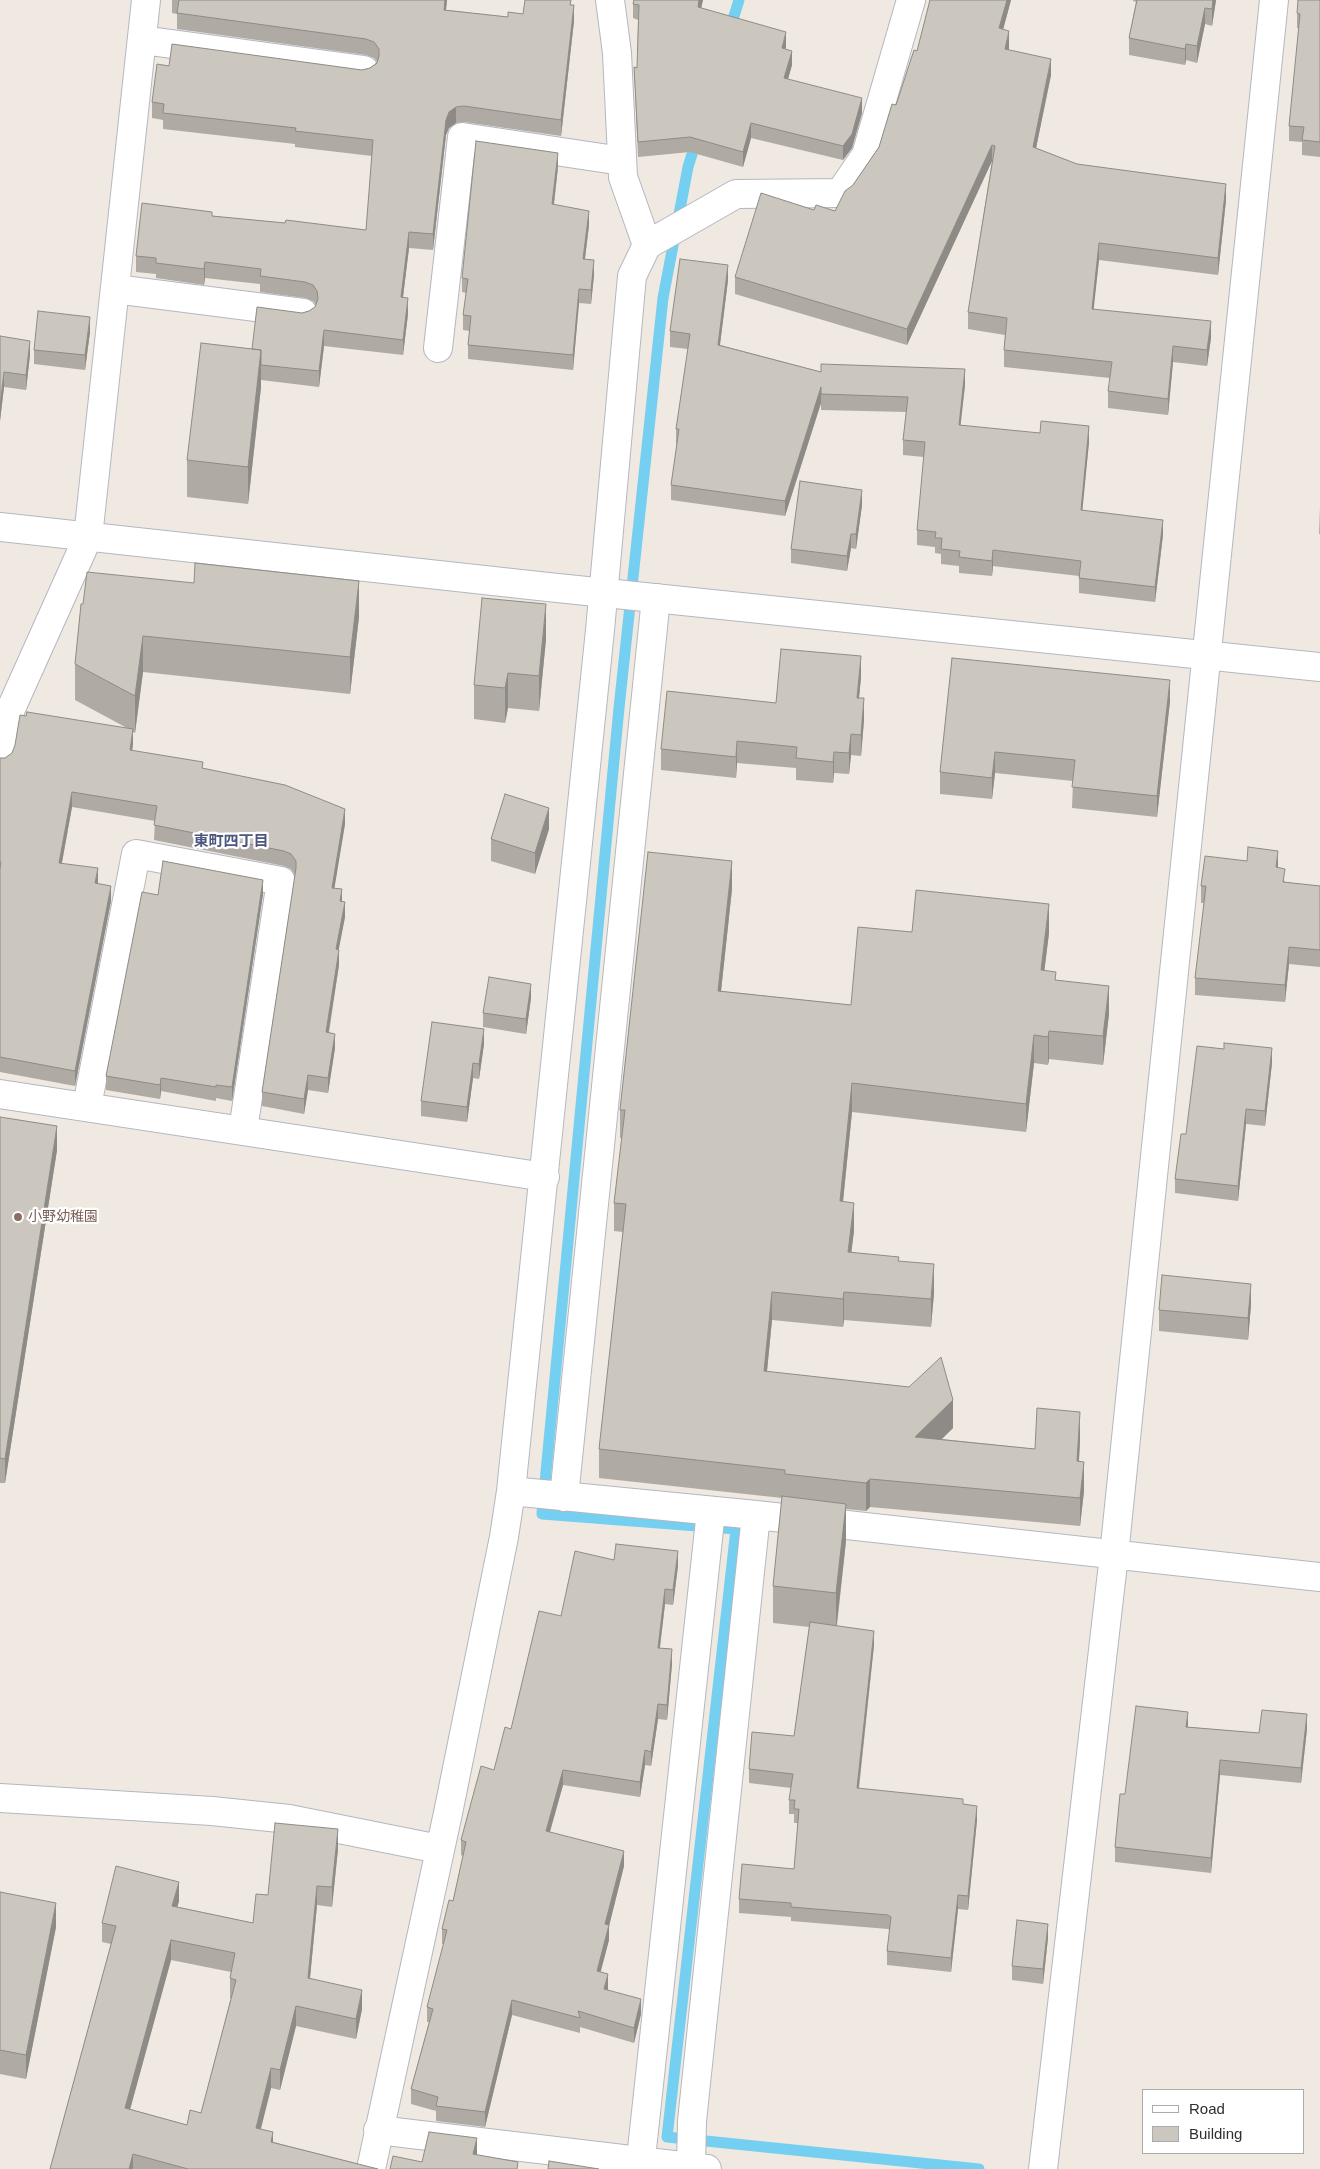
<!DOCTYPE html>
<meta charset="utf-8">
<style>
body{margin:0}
#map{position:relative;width:1320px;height:2169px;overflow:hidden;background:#efe9e1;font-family:Helvetica,sans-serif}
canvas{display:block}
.legend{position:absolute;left:1142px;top:2089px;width:162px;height:65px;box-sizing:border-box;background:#fff;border:1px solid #ababab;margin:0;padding:6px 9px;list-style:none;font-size:15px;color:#2e2e2e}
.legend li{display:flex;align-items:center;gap:10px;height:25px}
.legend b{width:25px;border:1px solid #ababab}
</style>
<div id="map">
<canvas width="1320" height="2169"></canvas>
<ul class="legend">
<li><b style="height:6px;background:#fff"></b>Road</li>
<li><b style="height:14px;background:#cbc7bf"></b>Building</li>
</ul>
</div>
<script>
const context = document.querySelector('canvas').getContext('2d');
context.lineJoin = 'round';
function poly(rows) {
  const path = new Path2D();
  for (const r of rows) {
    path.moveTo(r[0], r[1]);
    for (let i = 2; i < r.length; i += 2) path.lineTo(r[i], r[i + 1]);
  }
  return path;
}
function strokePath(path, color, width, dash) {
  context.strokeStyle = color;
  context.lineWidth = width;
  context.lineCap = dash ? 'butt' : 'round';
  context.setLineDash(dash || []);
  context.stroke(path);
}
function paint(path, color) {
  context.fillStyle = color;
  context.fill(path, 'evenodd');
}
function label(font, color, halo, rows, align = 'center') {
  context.font = font + ' Helvetica,"Noto Sans JP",sans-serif';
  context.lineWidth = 4.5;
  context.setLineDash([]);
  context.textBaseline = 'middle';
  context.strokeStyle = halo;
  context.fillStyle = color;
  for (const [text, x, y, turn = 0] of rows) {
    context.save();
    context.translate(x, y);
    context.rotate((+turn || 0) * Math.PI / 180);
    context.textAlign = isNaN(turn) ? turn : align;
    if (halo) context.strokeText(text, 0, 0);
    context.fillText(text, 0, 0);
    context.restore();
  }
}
strokePath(poly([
 [729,32,739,0],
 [697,138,688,167,663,298,619,708,542,1514,736,1529,667,2137,979,2169]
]), '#75cff0', 11);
const minor = poly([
 [610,0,617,53,623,177,647,245],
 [142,40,364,70],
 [115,289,303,313],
 [438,348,462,137,622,161],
 [0,758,5,722,88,537,146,0],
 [0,1094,545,1177],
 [87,1106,136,854,281,881,243,1130],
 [511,1491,756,1515,1320,1577],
 [564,1497,656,598],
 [0,1798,212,1811,289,1819,439,1849],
 [378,2130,707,2169],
 [691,2167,692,2121,756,1515],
 [371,2169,448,1813,504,1537,511,1491,600,630,632,276,647,245,736,194,840,193,866,155,911,0],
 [636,2169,642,2149,711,1511],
 [1043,2169,1114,1555,1274,0]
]);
const tertiary = poly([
 [0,527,548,587,1320,667]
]);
strokePath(minor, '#b4b7c1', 30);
strokePath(tertiary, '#b4b7c1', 30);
strokePath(minor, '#fff', 28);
strokePath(tertiary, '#fff', 28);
paint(poly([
 [172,0,447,0,446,10,508,17,572,5,574,21,561,136,464,122,456,123,449,128,446,135,433,250,409,248,403,297,408,314,403,355,324,346,319,387,261,380,261,387,248,504,187,497,187,460,252,349,302,313,309,311,315,307,316,305,313,301,305,298,260,292,260,284,205,278,204,285,156,278,156,274,136,272,136,256,212,216,285,223,366,230,372,156,295,147,295,144,163,129,163,120,152,118,152,102,169,66,362,70,370,68,377,62,374,58,366,55,177,29,177,14,172,13],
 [634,0,703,0,701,8,786,47,785,49,792,65,788,79,862,113,852,148,843,160,751,138,743,167,690,152,638,157,634,67,637,68,638,20,633,18,633,4],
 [930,0,1011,0,1003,29,1009,48,1009,50,1051,75,1036,148,1077,164,1226,200,1218,275,1099,260,1093,309,1211,338,1207,366,1173,362,1168,415,1108,408,1108,391,1110,378,1004,367,1004,350,1005,335,968,329,968,312,992,161,907,345,735,294,735,277,814,210,835,211,879,147,896,105,917,51],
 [1133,0,1216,0,1212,26,1205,24,1197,63,1186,60,1185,65,1129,55,1129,38,1136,2,1133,1],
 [1320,0,1320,157,1302,155,1302,142,1289,141,1289,126,1299,28,1297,28,1297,13],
 [558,167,554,205,589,225,585,259,594,275,591,304,579,303,573,370,468,359,468,345,470,331,463,330,463,315,466,293,462,292,462,278],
 [728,280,720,345,821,372,965,385,960,425,1089,442,1082,510,1163,535,1155,602,1079,593,1079,576,993,566,992,576,959,573,959,566,941,564,941,554,935,553,935,547,917,545,917,530,924,457,903,455,903,440,906,412,821,410,821,403,785,516,671,500,671,485,677,444,676,444,676,429,688,349,670,347,670,331],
 [90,332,85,370,34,364,34,350],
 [0,336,30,355,26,390,4,387,0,421],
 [862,505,856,549,851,548,847,571,791,563,791,549],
 [1320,507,1320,534,1319,534],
 [81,604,359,617,350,694,143,672,135,733,133,732,133,744,132,751,203,768,345,824,334,888,342,901,345,917,338,950,339,965,329,1033,335,1048,328,1093,308,1090,304,1114,262,1106,262,1092,295,875,291,869,284,866,154,840,155,821,72,807,62,863,98,883,111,901,75,1086,0,1072,0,758,5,758,127,728,75,700,75,664],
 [546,639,539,711,508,708,505,723,474,719,474,685],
 [952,658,1170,701,1157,817,1072,808,1073,781,995,773,992,799,940,794,940,772],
 [861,677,859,698,864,720,861,756,851,755,849,774,834,773,833,783,796,780,796,768,737,763,736,778,661,770,661,749,776,703],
 [549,829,535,874,491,861,491,839],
 [1278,868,1285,882,1320,886,1320,967,1289,964,1285,1002,1195,995,1195,978,1204,903,1201,903,1201,886],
 [732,889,721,991,851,1005,912,932,1049,933,1044,971,1056,980,1109,1014,1103,1065,1049,1059,1048,1065,1034,1063,1026,1132,852,1112,843,1202,854,1231,851,1252,899,1261,934,1293,931,1327,844,1320,843,1327,772,1320,767,1372,953,1428,942,1439,1035,1449,1080,1441,1079,1462,1084,1491,1080,1526,870,1507,866,1511,846,1509,846,1541,837,1626,874,1645,859,1789,963,1804,977,1820,968,1910,958,1909,951,1972,887,1965,887,1951,890,1930,888,1929,791,1921,791,1917,739,1913,739,1899,794,1869,798,1823,794,1823,794,1814,789,1814,789,1800,791,1788,749,1783,749,1769,794,1736,809,1627,773,1623,773,1586,782,1498,599,1478,599,1449,623,1232,614,1231,614,1203,622,1138,620,1138,620,1110],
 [263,894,232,1101,216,1098,216,1101,161,1091,160,1099,106,1090,106,1076,158,895],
 [531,998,526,1034,483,1027,483,1013],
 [484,1044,479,1079,473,1078,467,1122,421,1116,421,1101],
 [1272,1063,1265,1126,1246,1124,1238,1201,1175,1193,1175,1179,1186,1134],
 [0,1117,57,1150,5,1483,0,1483],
 [1251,1305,1248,1340,1159,1331,1159,1310],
 [614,1560,678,1566,673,1605,665,1604,660,1648,672,1664,667,1720,658,1719,651,1766,645,1765,640,1797,563,1785,550,1832,624,1866,609,1926,609,1940,600,1972,608,1990,641,2014,634,2043,580,2027,580,2033,512,2015,485,2127,436,2121,436,2111,411,2104,411,2089,429,2022,427,2022,427,2007,444,1944,442,1944,442,1929,453,1901,463,1856,461,1855,461,1840,494,1770,561,1616],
 [1188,1727,1259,1733,1307,1729,1301,1783,1220,1775,1211,1873,1115,1862,1115,1847,1125,1794],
 [338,1849,332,1907,317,1905,310,1978,362,2009,356,2039,296,2026,280,2090,271,2088,261,2129,273,2142,378,2169,50,2169,111,1944,102,1942,102,1923,179,1901,177,1907,253,1923,268,1895],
 [171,1960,231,1972,230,1978,230,1998,231,1998,201,2113,187,2125,130,2109],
 [0,1892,56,1927,26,2079,0,2074],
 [1048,1938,1043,1984,1012,1980,1012,1966]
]), '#afaba4');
paint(poly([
 [445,0,447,0,444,26,444,10],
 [699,0,703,0,698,22,698,7],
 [1007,0,1011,0,999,45,999,28],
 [1213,0,1216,0,1212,26,1212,9],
 [574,5,574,21,561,136,561,120],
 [1205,8,1205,24,1197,63,1197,46],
 [1009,31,1009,48,1005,66,1005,49],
 [786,32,786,47,782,62,782,48],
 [1186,44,1186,60,1185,65,1185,49],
 [792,51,792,65,784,93,784,78],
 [1051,59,1051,75,1033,163,1033,147],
 [862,98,862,113,852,148,843,160,843,146],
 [456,107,456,123,449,128,446,135,433,250,433,234,446,120,449,112],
 [751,123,751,138,743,167,743,152],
 [992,145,992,161,907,345,907,329],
 [558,153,558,167,552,219,552,204],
 [1226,184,1226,200,1218,275,1218,258],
 [589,211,589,225,583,274,583,259],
 [409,232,409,248,401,313,401,297],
 [1099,243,1099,260,1092,325,1092,309],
 [594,260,594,275,591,304,591,290],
 [205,262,205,278,204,285,204,269],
 [728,265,728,280,718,360,718,345],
 [579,289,579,303,573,370,573,355],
 [408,298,408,314,403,355,403,340],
 [90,317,90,332,85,370,85,355],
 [1211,321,1211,338,1207,366,1207,350],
 [324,330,324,346,319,387,319,371],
 [30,341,30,355,26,390,26,375],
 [1173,346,1173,362,1168,415,1168,399],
 [261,350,261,387,248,504,248,467],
 [965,369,965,385,959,440,959,425],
 [4,372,4,387,0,421,0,406],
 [821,387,821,403,785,516,785,501],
 [1089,426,1089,442,1081,525,1081,510],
 [862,490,862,505,856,549,856,534],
 [1163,520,1163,535,1155,602,1155,587],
 [851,534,851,548,847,571,847,556],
 [993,550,993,566,992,576,992,561],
 [359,581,359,617,350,694,350,657],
 [546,604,546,639,539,711,539,676],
 [143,636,143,672,135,733,135,696],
 [861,656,861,677,857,719,857,698],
 [508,673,508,708,505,723,505,688],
 [1170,680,1170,701,1157,817,1157,796],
 [864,698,864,720,861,756,861,735],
 [133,729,133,744,130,765,130,750],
 [851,734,851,755,849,774,849,753],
 [737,741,737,763,736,778,736,757],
 [834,752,834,773,833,783,833,762],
 [995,752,995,773,992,799,992,778],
 [72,792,72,807,59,878,59,863],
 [549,808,549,829,535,874,535,853],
 [345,809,345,824,332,903,332,888],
 [1278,851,1278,868,1276,867],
 [732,861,732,889,718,1019,718,991],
 [98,868,98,883,95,883],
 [263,880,263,894,232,1101,232,1087],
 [111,886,111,901,75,1086,75,1071],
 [342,889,342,904,340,901],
 [345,902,345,917,336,964,336,949],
 [1049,904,1049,933,1041,999,1041,970],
 [1289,947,1289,964,1285,1002,1285,985],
 [339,950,339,965,326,1047,326,1032],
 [531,984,531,998,526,1034,526,1019],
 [1109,986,1109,1014,1103,1065,1103,1036],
 [484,1029,484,1044,479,1079,479,1064],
 [1049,1031,1049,1059,1048,1065,1048,1037],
 [335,1034,335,1048,328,1093,328,1078],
 [1034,1035,1034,1063,1026,1132,1026,1104],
 [1272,1048,1272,1063,1265,1126,1265,1111],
 [473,1063,473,1078,467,1122,467,1107],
 [308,1075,308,1090,304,1114,304,1099],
 [161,1078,161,1091,160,1099,160,1085],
 [852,1083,852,1112,840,1230,840,1201],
 [1246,1109,1246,1124,1238,1201,1238,1186],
 [57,1126,57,1150,5,1483,5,1459],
 [854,1203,854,1231,848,1280,848,1252],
 [934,1264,934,1293,931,1327,931,1299],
 [1251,1284,1251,1305,1248,1340,1248,1318],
 [772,1292,772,1320,764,1400,764,1371],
 [844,1292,844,1320,843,1327,843,1299],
 [953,1400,953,1428,915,1465,915,1437],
 [1080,1412,1080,1441,1077,1490,1077,1461],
 [1084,1462,1084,1491,1080,1526,1080,1498],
 [870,1479,870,1507,866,1511,866,1483],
 [846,1504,846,1541,836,1630,836,1593],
 [678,1551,678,1566,673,1605,673,1590],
 [665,1589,665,1604,658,1662,658,1648],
 [874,1631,874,1645,857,1802,857,1788],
 [672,1649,672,1664,667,1720,667,1705],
 [658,1704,658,1719,651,1766,651,1752],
 [1188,1712,1188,1726,1186,1741,1186,1727],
 [1307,1714,1307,1729,1301,1783,1301,1768],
 [645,1750,645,1765,640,1797,640,1782],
 [1220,1760,1220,1775,1211,1873,1211,1858],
 [563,1770,563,1785,546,1845,546,1831],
 [977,1806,977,1820,968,1910,968,1896],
 [338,1829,338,1849,332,1907,332,1887],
 [624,1851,624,1866,609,1926,609,1940,597,1986,597,1971,605,1924],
 [179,1882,179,1901,172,1926,172,1906],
 [317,1886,317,1905,308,1998,308,1978],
 [958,1895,958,1909,951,1972,951,1958],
 [56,1903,56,1927,26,2079,26,2055],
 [1048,1924,1048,1938,1043,1984,1043,1969],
 [171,1940,171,1960,125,2128,125,2108],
 [608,1974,608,1989,604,2004,604,1989],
 [362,1990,362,2009,356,2039,356,2019],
 [641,1999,641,2014,634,2043,634,2028],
 [512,2000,512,2015,485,2127,485,2112],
 [296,2006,296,2026,280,2090,280,2070],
 [271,2068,271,2088,256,2147,256,2128],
 [273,2132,273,2152,271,2142],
 [477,2138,477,2157,473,2154],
 [133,2154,133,2169,129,2169]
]), '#8e8b86');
const building = poly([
 [179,0,445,0,444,10,508,17,508,12,523,14,525,0,571,0,570,5,574,5,561,120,464,106,456,107,449,112,446,120,433,234,409,232,401,297,408,298,403,340,324,330,319,371,261,365,261,350,252,349,257,307,302,313,309,311,315,307,318,299,317,291,313,285,305,282,260,276,261,269,205,262,204,269,156,263,156,258,136,256,142,203,212,212,212,216,285,223,286,220,366,230,373,140,295,131,296,128,163,113,164,104,152,102,157,64,169,66,172,44,362,70,370,68,377,63,379,56,379,49,374,42,366,39,177,13,179,0],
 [634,0,699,0,698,7,786,32,782,48,792,51,784,78,862,98,852,134,843,146,751,123,743,152,690,137,638,142,634,67,637,68,639,5,633,4,634,0],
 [930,0,1007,0,999,28,1009,31,1005,49,1051,59,1033,147,1077,164,1226,184,1218,258,1099,243,1092,309,1211,321,1207,350,1173,346,1168,399,1108,391,1112,362,1004,350,1007,318,968,312,995,146,992,145,907,329,735,277,761,193,814,210,816,205,835,211,845,191,853,185,879,147,892,104,896,105,914,50,917,51,930,0],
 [1137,0,1213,0,1212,9,1205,8,1197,46,1186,44,1185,49,1129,38,1137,0],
 [1298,0,1320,0,1320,142,1302,140,1304,127,1289,126,1300,14,1297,13,1298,0],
 [476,141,558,153,552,204,589,211,583,259,594,260,591,290,579,289,573,355,468,345,471,316,463,315,468,279,462,278,476,141],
 [680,259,728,265,718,345,821,372,821,364,965,369,959,425,1040,433,1041,421,1089,426,1081,510,1163,520,1155,587,1079,578,1081,561,993,550,992,561,959,557,960,551,941,549,942,538,935,538,936,532,917,530,925,442,903,440,908,397,821,394,821,387,785,501,671,485,679,429,676,429,690,334,670,331,680,259],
 [38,311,90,317,85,355,34,350,38,311],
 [0,336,30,341,26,375,4,372,0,406,0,336],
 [201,343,261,350,248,467,187,460,201,343],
 [800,481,862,490,856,534,851,534,847,556,791,549,800,481],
 [195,563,359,581,350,657,143,636,135,696,75,664,81,604,83,604,87,572,194,583,195,563],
 [482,598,546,604,539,676,508,673,505,688,474,685,482,598],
 [781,649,861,656,857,698,864,698,861,735,851,734,849,753,834,752,833,762,796,758,797,747,737,741,736,757,661,749,667,691,776,703,781,649],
 [952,658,1170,680,1157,796,1072,787,1075,760,995,752,992,778,940,772,952,658],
 [27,712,133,729,130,750,203,762,202,768,285,785,345,809,332,888,342,889,340,901,345,902,336,949,339,950,326,1032,335,1034,328,1078,308,1075,304,1099,262,1092,296,868,296,861,291,854,284,851,154,825,157,806,72,792,59,863,98,868,95,883,111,886,75,1071,0,1057,0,869,1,862,0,862,0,758,5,758,12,753,15,745,20,715,26,716,27,712],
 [505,794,549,808,535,853,491,839,505,794],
 [1248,847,1278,851,1276,867,1285,869,1283,882,1320,886,1320,950,1289,947,1285,985,1195,978,1206,886,1201,886,1205,856,1247,861,1248,847],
 [648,852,732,861,718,991,851,1005,858,927,912,932,916,890,1049,904,1041,970,1056,972,1055,980,1109,986,1103,1036,1049,1031,1048,1037,1034,1035,1026,1104,852,1083,840,1201,854,1203,848,1252,899,1257,898,1261,934,1264,931,1299,844,1292,843,1299,772,1292,764,1371,909,1387,941,1357,953,1400,915,1437,1035,1449,1037,1408,1080,1412,1077,1461,1084,1462,1080,1498,870,1479,866,1483,785,1474,785,1470,599,1449,626,1204,614,1203,625,1110,620,1110,648,852],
 [163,861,263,880,232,1087,216,1085,216,1087,161,1078,160,1085,106,1076,142,892,158,895,163,861],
 [489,977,531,984,526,1019,483,1013,489,977],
 [432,1022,484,1029,479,1064,473,1063,467,1107,421,1101,432,1022],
 [1224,1043,1272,1048,1265,1111,1246,1109,1238,1186,1175,1179,1181,1134,1186,1134,1197,1046,1224,1049,1224,1043],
 [0,1117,57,1126,5,1459,0,1458,0,1117],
 [1162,1275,1251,1284,1248,1318,1159,1310,1162,1275],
 [782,1496,846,1504,836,1593,773,1586,782,1496],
 [616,1544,678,1551,673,1590,665,1589,658,1648,672,1649,667,1705,658,1704,651,1752,645,1750,640,1782,563,1770,546,1831,624,1851,605,1924,609,1925,597,1971,608,1974,604,1989,641,1999,634,2028,578,2011,580,2018,512,2000,485,2112,436,2106,438,2097,411,2089,433,2009,427,2007,447,1930,442,1929,449,1900,453,1901,466,1842,461,1840,481,1766,494,1770,505,1727,511,1729,539,1611,561,1616,575,1551,614,1560,616,1544],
 [810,1622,874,1631,857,1788,963,1799,963,1804,977,1806,968,1896,958,1895,951,1958,887,1951,891,1917,888,1915,791,1907,791,1903,739,1899,742,1864,794,1869,799,1809,794,1809,795,1800,789,1800,793,1774,749,1769,752,1732,794,1736,810,1622],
 [1136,1706,1188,1712,1186,1727,1259,1733,1262,1710,1307,1714,1301,1768,1220,1760,1211,1858,1115,1847,1120,1794,1125,1794,1136,1706],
 [275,1823,338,1829,332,1887,317,1886,308,1978,362,1990,356,2019,296,2006,280,2070,271,2068,256,2128,273,2132,271,2142,378,2169,188,2169,133,2154,129,2169,50,2169,116,1926,102,1923,116,1866,179,1882,172,1906,253,1923,256,1894,268,1895,275,1823],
 [171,1940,235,1953,230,1978,236,1980,201,2113,190,2110,187,2125,125,2108,171,1940],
 [0,1892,56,1903,26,2055,0,2050,0,1892],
 [1017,1920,1048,1924,1043,1969,1012,1966,1017,1920],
 [429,2132,477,2138,473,2154,518,2162,517,2169,390,2169,393,2156,422,2162,429,2132],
 [549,2161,599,2169,548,2169,549,2161]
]);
paint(building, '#cbc7bf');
strokePath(building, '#8e8b86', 1);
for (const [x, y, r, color] of [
 [18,1217,5,"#8d6e63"]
]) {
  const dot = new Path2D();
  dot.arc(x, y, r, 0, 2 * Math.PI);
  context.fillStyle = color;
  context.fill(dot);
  strokePath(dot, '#fff', 2);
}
label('14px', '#785e54', '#fff', [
 ["小野幼稚園",28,1217]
], 'left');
label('bold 15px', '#4d5680', '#fff', [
 ["東町四丁目",231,842]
]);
</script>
